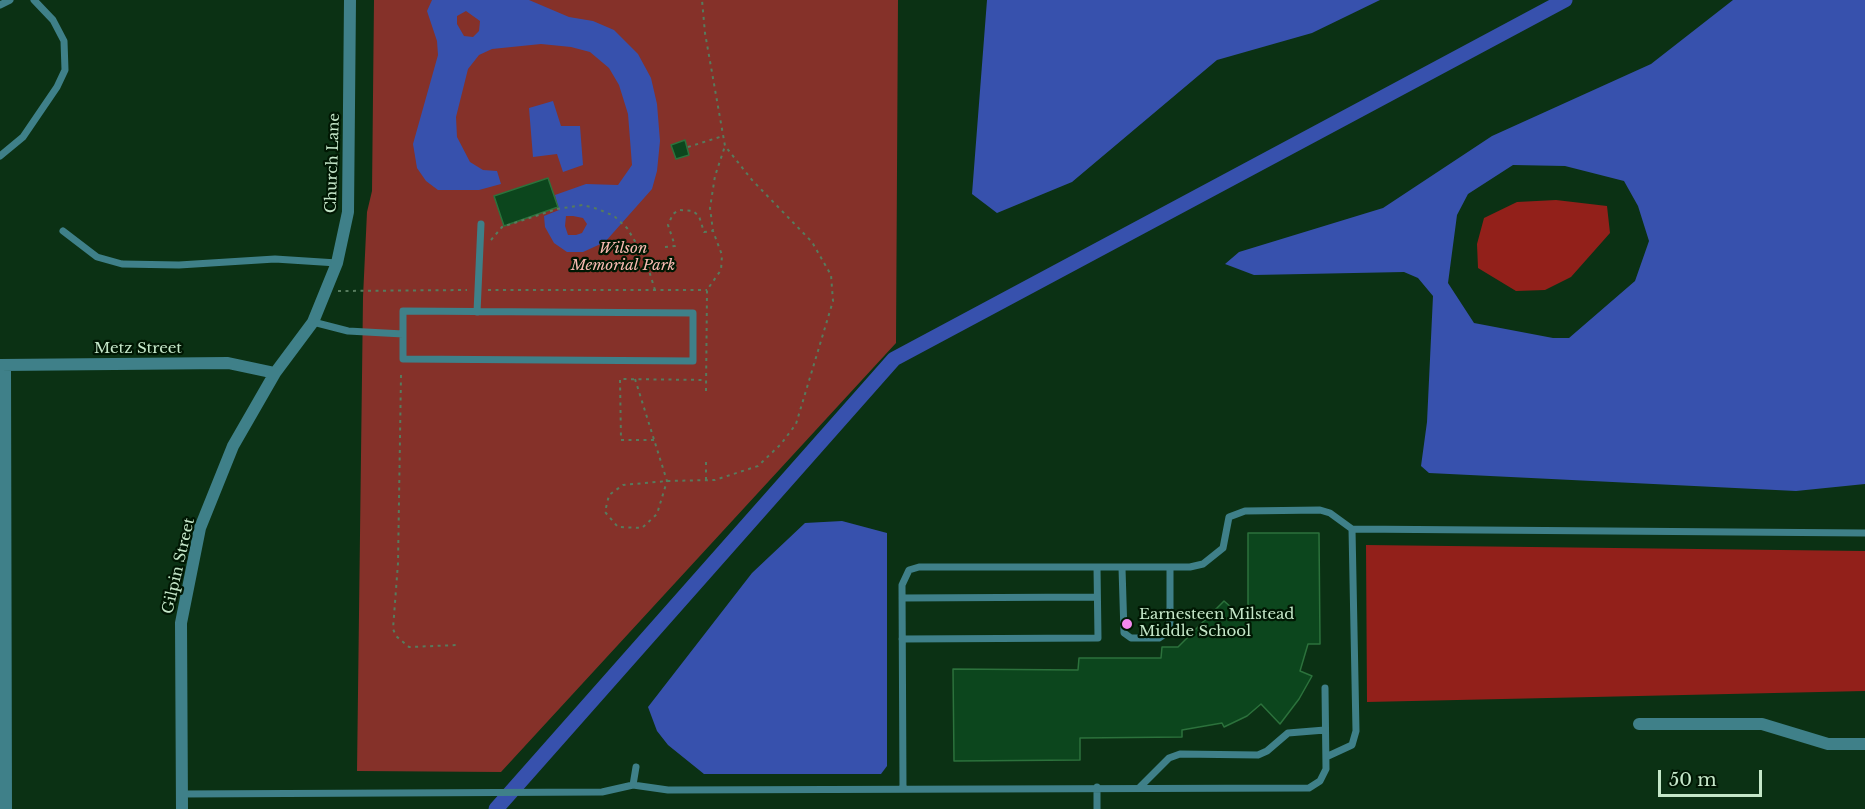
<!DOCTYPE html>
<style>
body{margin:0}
#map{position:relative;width:1865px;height:809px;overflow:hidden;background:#0b3114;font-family:"Libre Baskerville",serif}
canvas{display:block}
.scale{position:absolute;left:1658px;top:770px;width:104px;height:27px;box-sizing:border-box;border:3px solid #c5e7c9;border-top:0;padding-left:8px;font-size:18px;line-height:21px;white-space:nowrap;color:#c5e7c9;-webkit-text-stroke:4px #001703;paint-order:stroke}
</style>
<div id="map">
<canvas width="1865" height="809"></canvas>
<div class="scale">50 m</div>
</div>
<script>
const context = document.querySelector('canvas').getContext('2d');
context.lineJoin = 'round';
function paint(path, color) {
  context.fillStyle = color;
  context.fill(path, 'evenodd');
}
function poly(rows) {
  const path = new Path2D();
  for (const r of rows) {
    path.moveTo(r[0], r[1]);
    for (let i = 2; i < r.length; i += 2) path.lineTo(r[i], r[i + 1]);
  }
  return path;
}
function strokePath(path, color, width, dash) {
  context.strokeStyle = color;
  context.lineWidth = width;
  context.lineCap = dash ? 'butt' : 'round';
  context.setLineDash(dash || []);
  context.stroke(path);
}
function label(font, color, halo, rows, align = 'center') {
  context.font = font + ' "Libre Baskerville",serif';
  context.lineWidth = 4.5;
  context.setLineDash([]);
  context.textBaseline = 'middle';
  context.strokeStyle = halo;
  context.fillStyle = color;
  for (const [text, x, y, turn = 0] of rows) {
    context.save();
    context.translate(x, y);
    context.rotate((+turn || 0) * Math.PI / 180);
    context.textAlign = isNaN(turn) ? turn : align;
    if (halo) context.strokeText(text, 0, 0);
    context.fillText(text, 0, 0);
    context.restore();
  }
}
paint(poly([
 [374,0,898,0,896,343,501,772,357,771,363,297,367,212,372,191]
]), '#853129');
paint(poly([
 [1556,200,1607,206,1610,233,1571,277,1545,290,1516,291,1478,268,1477,244,1484,218,1517,202],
 [1366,545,1865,551,1865,691,1367,702]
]), '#92201a');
paint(poly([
 [432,0,529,0,569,17,593,21,614,30,638,54,651,78,657,104,660,141,657,171,652,189,605,242,583,252,567,252,554,243,545,227,544,216,559,210,555,195,586,184,618,185,632,165,628,114,619,85,609,68,590,52,571,47,541,44,492,49,479,55,468,69,456,117,457,137,470,162,483,170,497,171,501,184,479,190,438,190,426,181,417,168,413,144,438,55,437,41,427,11],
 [466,11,480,21,479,31,473,37,464,36,457,24,457,16],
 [573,216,583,218,587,224,582,233,576,235,568,235,565,226,566,216],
 [987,0,1380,0,1312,33,1217,60,1072,182,997,213,972,194],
 [1733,0,1865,0,1865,484,1796,491,1429,473,1421,466,1427,422,1433,296,1418,278,1404,272,1254,275,1225,264,1239,252,1383,208,1492,136,1651,64],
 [1513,165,1565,166,1624,181,1638,206,1649,241,1635,281,1569,338,1553,338,1474,323,1448,283,1457,215,1468,194],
 [553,101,561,126,580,126,583,165,563,172,557,154,533,157,529,108],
 [842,521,887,533,887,766,881,774,704,774,668,745,657,731,648,707,752,573,805,523]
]), '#3751ad');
strokePath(poly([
 [496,809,894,359,1565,0]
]), '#3751ad', 15);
const building = poly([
 [685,140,689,155,676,159,671,145,685,140],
 [548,178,558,207,504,226,494,196,548,178],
 [1248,533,1319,533,1320,644,1308,644,1300,671,1312,676,1299,699,1280,724,1261,704,1247,716,1224,727,1222,723,1182,730,1182,737,1080,738,1080,760,954,761,953,669,1078,670,1079,658,1161,658,1162,647,1178,647,1224,601,1248,622,1248,533]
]);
paint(building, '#0c461d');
strokePath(building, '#2c723c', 1.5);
strokePath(poly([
 [688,147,723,136],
 [491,240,502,227,557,209,583,205,598,209,614,216,627,228,645,258,655,290],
 [665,247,675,246,668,225,673,214,679,210,693,211,699,216,704,232,712,231],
 [488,290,707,290],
 [338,291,467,290],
 [401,375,398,563,393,629,396,636,409,647,458,645],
 [635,379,667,481,657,514,642,528,618,527,605,512,609,495,623,485,667,481,715,480,758,466,781,444,796,424,833,301,831,275,812,242,752,180,725,146,705,33,702,0],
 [706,391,707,290,721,270,722,255,713,231,710,208,715,176,725,146],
 [654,440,621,440,620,379,706,380],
 [706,480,706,459]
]), '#567b5d', 2, [3, 4.5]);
strokePath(poly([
 [0,5,10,0],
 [0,156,23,137,57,87,65,70,64,41,53,20,34,0],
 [63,231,97,257,122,264,179,265,275,259,337,263],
 [403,311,693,313,693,361,403,359,403,311],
 [477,312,481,224],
 [313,322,348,331,403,334],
 [1352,529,1865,533],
 [1122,568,1124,633,1131,638,1159,638,1168,632,1170,621,1170,568],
 [902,598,1097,597],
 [902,639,1098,638,1097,567],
 [633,785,668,790,1309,788,1320,781,1326,769,1325,688],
 [1097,787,1097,809],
 [1140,787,1169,758,1180,754,1258,755,1267,751,1288,733,1325,730],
 [903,789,902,585,909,570,919,567,1190,567,1203,564,1223,548,1229,517,1245,511,1320,510,1330,513,1352,529,1356,731,1352,745,1326,757],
 [182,794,602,792,633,785,636,767]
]), '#3f8089', 7);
strokePath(poly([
 [0,365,228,363,275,373],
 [5,365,6,809],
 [1639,724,1762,724,1828,744,1865,744],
 [182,809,181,623,200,528,233,446,275,373,313,322,337,263,348,212,350,0]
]), '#3f8089', 12);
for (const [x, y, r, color] of [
 [1127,624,6,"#f489f0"]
]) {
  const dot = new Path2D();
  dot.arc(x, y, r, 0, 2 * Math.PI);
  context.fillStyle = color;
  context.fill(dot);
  strokePath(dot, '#001703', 2);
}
label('15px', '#c5e7c9', '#001703', [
 ["Church Lane",333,163,-88],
 ["Metz Street",138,349],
 ["Gilpin Street",179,566,-77]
]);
label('italic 15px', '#f7bab1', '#001703', [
 ["Wilson",623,249],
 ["Memorial Park",623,266]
]);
label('15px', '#c5e7c9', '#001703', [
 ["Earnesteen Milstead",1139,615],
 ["Middle School",1139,632]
], 'left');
</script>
